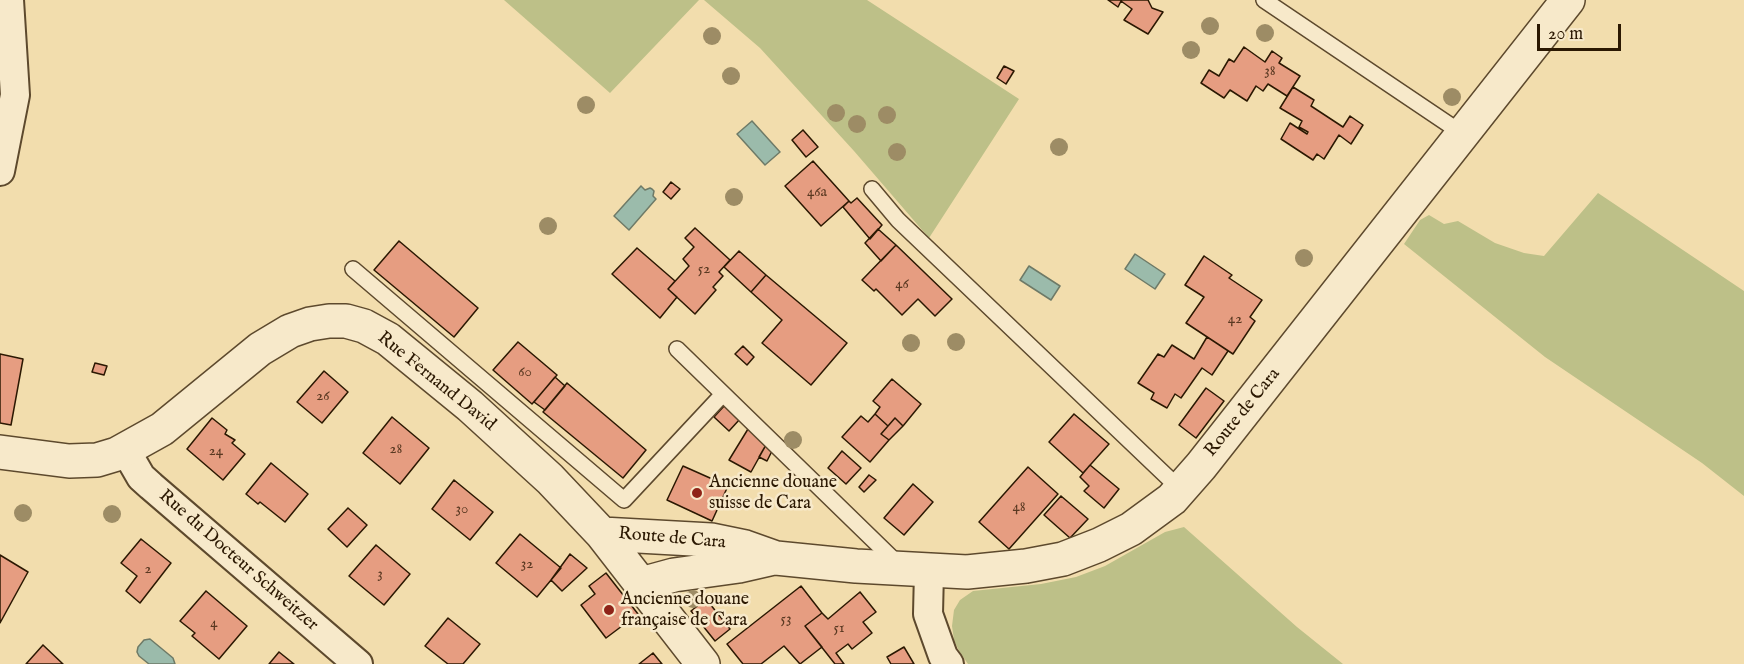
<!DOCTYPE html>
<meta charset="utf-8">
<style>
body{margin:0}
#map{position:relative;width:1744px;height:664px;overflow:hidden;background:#f2ddad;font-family:"IM FELL English",serif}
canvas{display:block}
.scale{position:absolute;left:1537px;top:24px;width:84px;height:27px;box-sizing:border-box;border:3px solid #2b1802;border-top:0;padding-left:8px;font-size:18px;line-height:21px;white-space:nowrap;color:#2b1802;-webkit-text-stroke:4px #f7e9ca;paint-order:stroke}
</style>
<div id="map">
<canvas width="1744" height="664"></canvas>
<div class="scale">20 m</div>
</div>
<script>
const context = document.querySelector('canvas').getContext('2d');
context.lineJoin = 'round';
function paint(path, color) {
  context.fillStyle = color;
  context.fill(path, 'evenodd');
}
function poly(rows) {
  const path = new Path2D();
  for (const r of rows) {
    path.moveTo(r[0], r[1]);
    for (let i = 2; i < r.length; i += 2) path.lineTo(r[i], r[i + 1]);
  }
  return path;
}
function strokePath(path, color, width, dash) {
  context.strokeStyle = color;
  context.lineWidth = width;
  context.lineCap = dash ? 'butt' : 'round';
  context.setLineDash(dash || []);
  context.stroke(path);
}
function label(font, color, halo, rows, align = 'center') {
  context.font = font + ' "IM FELL English",serif';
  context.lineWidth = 5;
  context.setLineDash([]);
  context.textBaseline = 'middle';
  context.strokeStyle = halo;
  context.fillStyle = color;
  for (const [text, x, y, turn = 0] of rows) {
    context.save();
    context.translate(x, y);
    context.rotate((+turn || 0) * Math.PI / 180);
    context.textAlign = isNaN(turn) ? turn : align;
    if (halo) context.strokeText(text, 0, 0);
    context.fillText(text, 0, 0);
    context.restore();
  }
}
paint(poly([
 [504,0,699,0,610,93],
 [704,0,867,0,1019,99,929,238,854,151,760,48],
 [1598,193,1744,291,1744,496,1702,463,1545,357,1404,244,1420,220,1429,215,1444,224,1458,221,1495,243,1524,253,1544,256],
 [1184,527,1297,627,1343,664,968,664,959,651,954,640,952,626,954,610,960,600,973,591,1041,584,1076,577,1105,566,1165,532]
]), '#bdc088');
const water = poly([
 [752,121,780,152,765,165,737,134,752,121],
 [641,186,645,190,650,188,652,189,654,191,653,196,656,199,629,230,614,216,641,186],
 [1135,254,1165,274,1155,289,1125,269,1135,254],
 [1029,266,1060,286,1051,300,1020,280,1029,266],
 [150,639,173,658,175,664,149,664,139,656,137,652,138,647,144,640,150,639]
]);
paint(water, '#9bbbab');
strokePath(water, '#6e7a67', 1.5);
const building = poly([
 [1108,0,1148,0,1152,8,1163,12,1148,34,1124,20,1132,9,1121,1,1118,7,1108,0],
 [1244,47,1265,62,1272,51,1282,58,1279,63,1300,76,1287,96,1268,84,1263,91,1256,86,1247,101,1230,90,1224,98,1201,83,1209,70,1219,76,1229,59,1234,62,1244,47],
 [1004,66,1014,71,1006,84,997,78,1004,66],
 [1293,87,1314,100,1311,106,1343,127,1350,116,1363,125,1351,144,1339,135,1324,159,1317,154,1313,160,1281,139,1290,123,1307,134,1308,132,1299,127,1302,121,1280,108,1293,87],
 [803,130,818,147,806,157,792,140,803,130],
 [813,161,849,201,821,226,785,186,813,161],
 [671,182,680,189,671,199,663,192,671,182],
 [857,198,882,225,870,239,843,207,849,201,851,203,857,198],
 [695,228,730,260,719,272,723,276,713,287,716,290,695,314,668,289,689,266,683,259,694,247,685,238,695,228],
 [878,229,896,245,881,261,865,243,878,229],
 [399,241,478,308,454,337,374,270,399,241],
 [896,245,952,299,935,316,918,299,902,315,876,289,874,291,862,280,896,245],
 [637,248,675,281,668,289,677,297,660,318,612,274,637,248],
 [739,251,766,275,751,292,724,267,739,251],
 [1204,256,1232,275,1229,278,1262,300,1250,317,1255,321,1233,354,1186,323,1204,297,1185,285,1204,256],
 [766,275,847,343,811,385,762,343,782,320,751,292,766,275],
 [1207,337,1228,351,1212,375,1202,368,1181,398,1175,394,1167,408,1151,399,1154,393,1138,383,1158,354,1164,357,1172,345,1194,359,1207,337],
 [518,342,557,375,532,404,493,370,518,342],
 [743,346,754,357,747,365,735,354,743,346],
 [0,354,23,359,11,425,0,423,0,354],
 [95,363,107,366,104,375,92,372,95,363],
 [324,371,348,392,322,423,297,402,324,371],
 [555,377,565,386,545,410,534,402,555,377],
 [892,379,921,404,903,426,895,418,888,426,875,414,880,407,873,401,892,379],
 [567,383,646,450,623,478,543,412,567,383],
 [1206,388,1224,401,1196,438,1179,425,1206,388],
 [725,405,740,419,729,431,714,417,725,405],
 [875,414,888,426,881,434,889,440,870,462,842,437,861,416,868,422,875,414],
 [1074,414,1109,444,1083,473,1049,442,1074,414],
 [392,417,429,448,400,484,363,453,392,417],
 [212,418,227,430,225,434,235,440,232,443,245,454,223,480,187,449,212,418],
 [895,418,903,426,889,440,881,434,895,418],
 [748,429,766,445,751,472,729,460,748,429],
 [766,445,772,451,767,461,759,457,766,445],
 [842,451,861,468,846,484,828,468,842,451],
 [271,463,308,494,285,522,260,502,258,504,246,494,271,463],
 [1090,465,1119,489,1104,508,1084,491,1089,486,1080,477,1090,465],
 [683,466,728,486,712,521,667,500,683,466],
 [1028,467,1058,494,1009,549,979,522,1028,467],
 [869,475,876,480,864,492,859,487,869,475],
 [454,480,493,512,470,540,432,509,454,480],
 [913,484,933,502,904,535,884,518,913,484],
 [1061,496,1088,519,1070,538,1044,515,1061,496],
 [348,508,367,525,347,547,328,529,348,508],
 [520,534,561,568,537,597,496,563,520,534],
 [141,539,171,563,140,603,126,591,137,576,121,563,141,539],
 [376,545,410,574,384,605,349,576,376,545],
 [570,554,587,568,562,591,551,580,570,554],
 [0,555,28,572,0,623,0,555],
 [606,573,638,614,606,638,581,605,595,594,589,586,606,573],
 [801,586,822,613,805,626,822,647,800,664,784,646,761,664,743,664,727,644,801,586],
 [206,591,247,626,219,659,192,636,195,633,180,621,206,591],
 [860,592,876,612,863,622,872,633,852,649,848,644,836,653,844,664,835,664,805,626,822,613,828,619,860,592],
 [706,599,730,629,715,641,691,611,706,599],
 [448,618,480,644,463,664,448,664,425,646,448,618],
 [43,645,63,664,26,664,43,645],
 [904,647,914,664,891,664,887,657,904,647],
 [279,652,294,664,269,664,279,652],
 [653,653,662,664,639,664,653,653]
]);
paint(building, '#e69d81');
strokePath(building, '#2b1802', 1.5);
const service = poly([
 [1264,0,1463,134],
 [872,189,898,220,1181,490],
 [353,269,624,500,723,394],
 [677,349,898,564]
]);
const minor = poly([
 [0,171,15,95,9,0],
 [126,451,141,477,151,486,358,664],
 [929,571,928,614,943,656,949,664]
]);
const tertiary = poly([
 [0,452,69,461,97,460,117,454,162,429,260,349,290,331,310,324,329,321,346,321,364,326,388,339,470,406,550,479,602,534,703,664],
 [602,534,711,540,745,547,776,558,856,566,967,572,1026,566,1063,559,1099,545,1131,529,1172,499,1201,466,1568,0],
 [641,584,674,575,739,566,774,558]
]);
strokePath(service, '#5d492d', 18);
strokePath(minor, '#5d492d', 32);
strokePath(tertiary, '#5d492d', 36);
strokePath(service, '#f7e9ca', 15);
strokePath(minor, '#f7e9ca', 28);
strokePath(tertiary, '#f7e9ca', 33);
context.fillStyle = '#9d8c65';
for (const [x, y] of [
 [1210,26],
 [1265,33],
 [712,36],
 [1191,50],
 [731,76],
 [1452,97],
 [586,105],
 [836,113],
 [887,115],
 [857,124],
 [1059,147],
 [897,152],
 [734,197],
 [548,226],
 [1304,258],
 [956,342],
 [911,343],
 [793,440],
 [23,513],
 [112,514],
 [693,599]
]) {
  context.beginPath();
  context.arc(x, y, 9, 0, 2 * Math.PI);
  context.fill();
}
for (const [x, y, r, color] of [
 [697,493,6,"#8f2418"],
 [609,610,6,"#8f2418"]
]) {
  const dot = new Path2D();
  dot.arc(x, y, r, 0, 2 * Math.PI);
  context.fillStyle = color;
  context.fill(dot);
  strokePath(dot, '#f7e9ca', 2);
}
label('15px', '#5a3922', null, [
 ["38",1270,72],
 ["46a",817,193],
 ["52",704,270],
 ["46",902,285],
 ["42",1235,320],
 ["60",525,373],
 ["26",323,397],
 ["28",396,450],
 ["24",216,452],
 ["48",1019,508],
 ["30",462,510],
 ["32",527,565],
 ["2",148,570],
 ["3",380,575],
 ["53",786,620],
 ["4",214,624],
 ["51",839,629]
]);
label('18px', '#2b1802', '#f7e9ca', [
 ["Rue Fernand David",436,382,39],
 ["Route de Cara",1243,413,-51],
 ["Route de Cara",672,539,5],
 ["Rue du Docteur Schweitzer",238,561,41]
]);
label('18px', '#2b1802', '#f7e9ca', [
 ["Ancienne douane",709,483],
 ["suisse de Cara",709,504],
 ["Ancienne douane",621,600],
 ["française de Cara",621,621]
], 'left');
</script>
